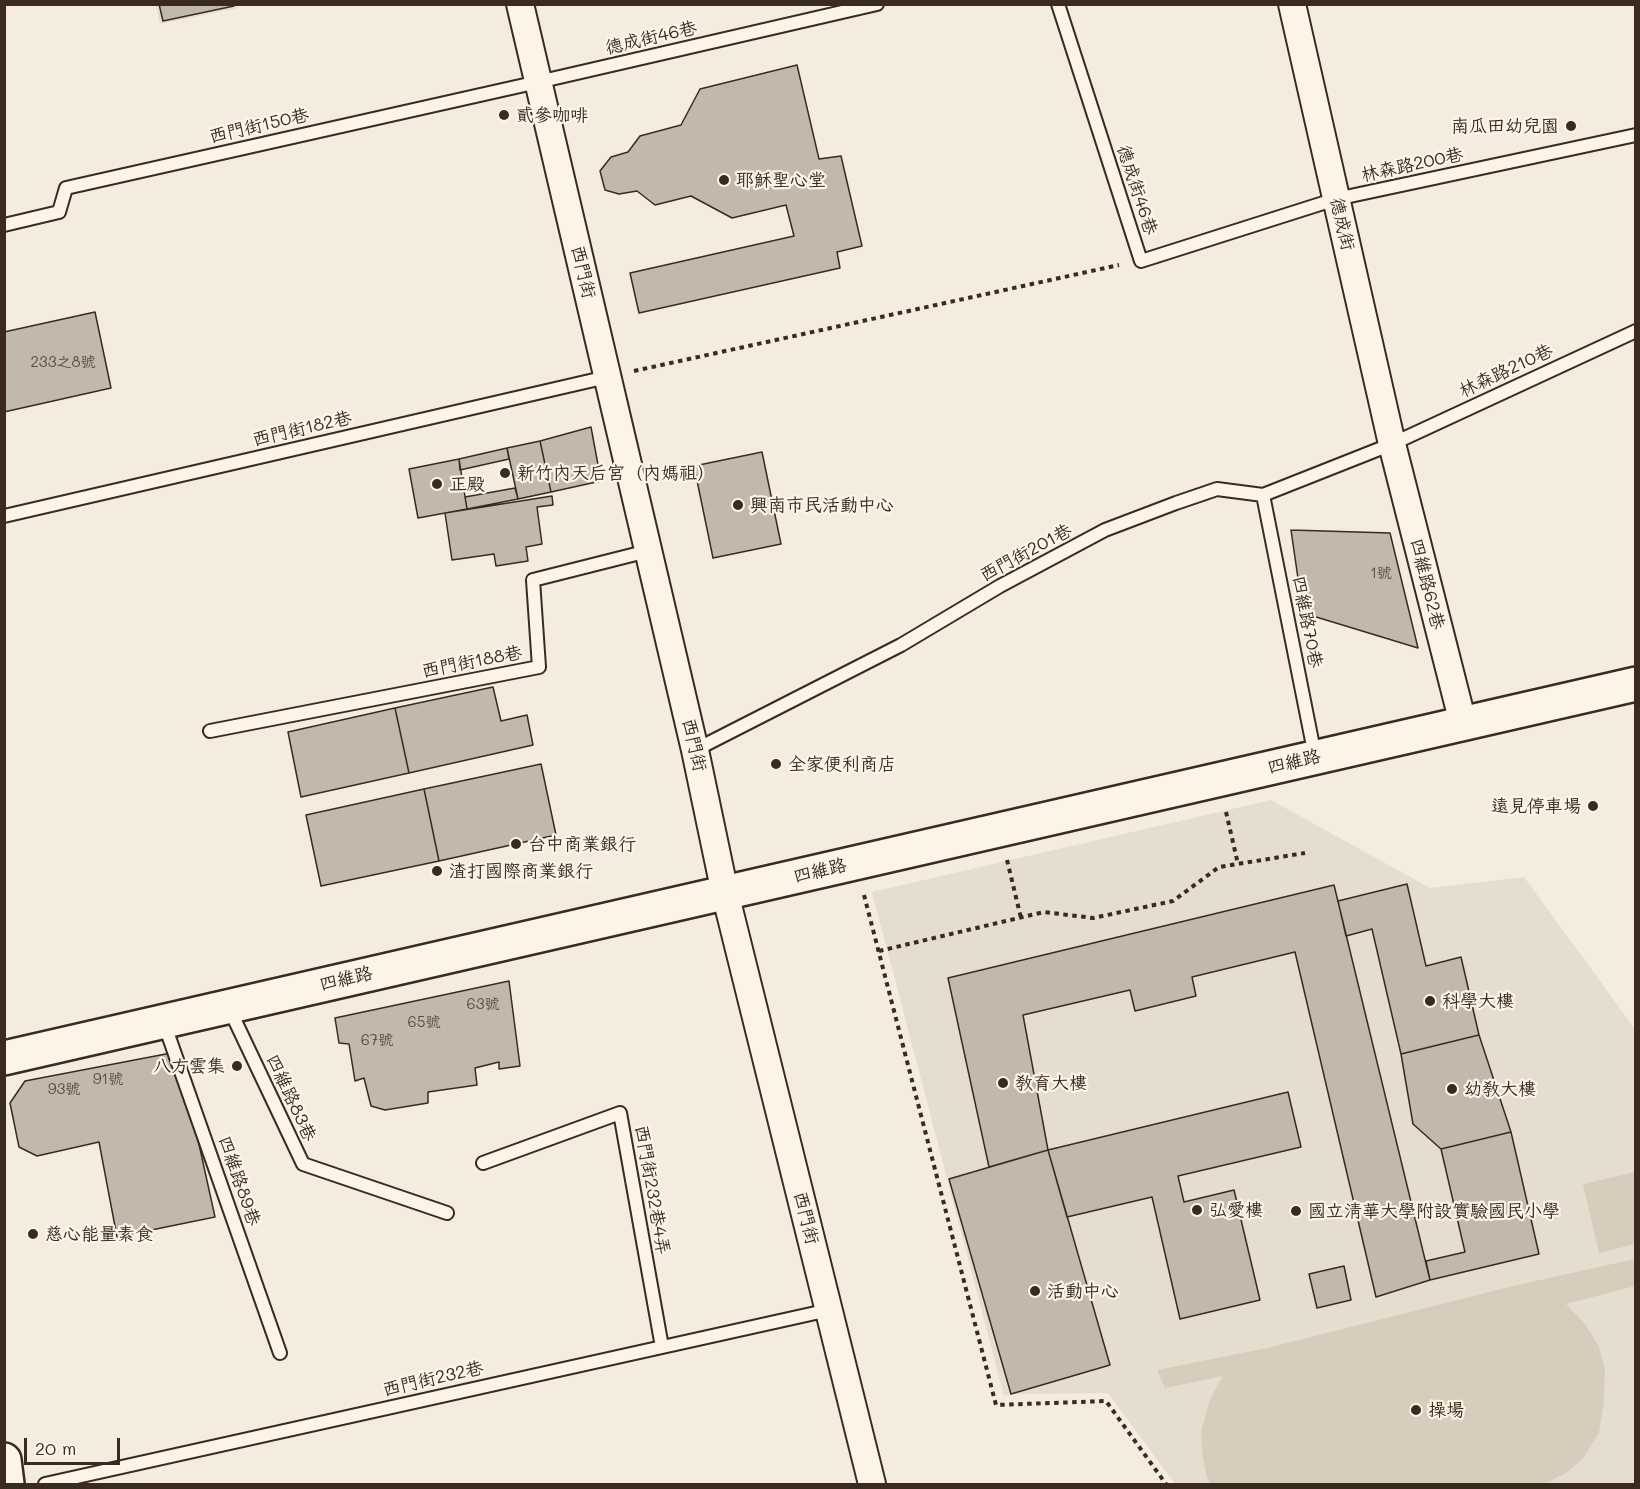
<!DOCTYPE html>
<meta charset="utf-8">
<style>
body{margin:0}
#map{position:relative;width:1640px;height:1489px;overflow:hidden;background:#f4eddd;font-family:Mali,sans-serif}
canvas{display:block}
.frame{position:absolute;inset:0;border:6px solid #3b2a1e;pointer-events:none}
.scale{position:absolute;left:24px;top:1438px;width:96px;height:27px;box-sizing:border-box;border:3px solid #3b2a1e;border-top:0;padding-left:8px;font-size:18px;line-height:21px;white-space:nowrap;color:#3b2a1e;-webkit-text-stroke:4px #fcf5e5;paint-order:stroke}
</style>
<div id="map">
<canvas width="1640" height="1489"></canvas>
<div class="frame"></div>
<div class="scale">20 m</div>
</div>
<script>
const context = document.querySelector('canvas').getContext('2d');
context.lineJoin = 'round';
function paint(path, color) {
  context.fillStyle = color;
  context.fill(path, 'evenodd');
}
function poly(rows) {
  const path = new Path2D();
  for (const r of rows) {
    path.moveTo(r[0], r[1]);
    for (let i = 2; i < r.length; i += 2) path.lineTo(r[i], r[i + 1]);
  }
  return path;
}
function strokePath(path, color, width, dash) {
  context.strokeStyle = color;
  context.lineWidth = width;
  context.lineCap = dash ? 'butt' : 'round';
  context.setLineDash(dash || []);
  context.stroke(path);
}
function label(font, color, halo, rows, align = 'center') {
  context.font = font + ' Mali,"LXGW WenKai TC",sans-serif';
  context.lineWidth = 4.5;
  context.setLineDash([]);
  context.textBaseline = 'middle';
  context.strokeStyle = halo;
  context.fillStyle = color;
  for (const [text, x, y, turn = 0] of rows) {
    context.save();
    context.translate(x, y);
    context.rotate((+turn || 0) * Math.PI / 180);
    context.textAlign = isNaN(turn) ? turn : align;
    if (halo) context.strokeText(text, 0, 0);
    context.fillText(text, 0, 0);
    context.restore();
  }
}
paint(poly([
 [237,4,238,8,160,24,156,5],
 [1271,800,1430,888,1524,877,1635,1029,1635,1484,1175,1484,1108,1393,1011,1394,1004,1396,872,892]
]), '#e5ddce');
paint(poly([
 [1635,1172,1635,1244,1599,1253,1583,1184],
 [1635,1259,1635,1286,1566,1304,1585,1324,1599,1347,1605,1369,1604,1402,1599,1432,1584,1457,1566,1473,1544,1484,1211,1484,1207,1478,1203,1459,1201,1432,1210,1399,1223,1376,1165,1388,1157,1370,1267,1348,1513,1286]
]), '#d6cdbd');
const building = poly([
 [159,4,234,4,234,6,163,21,159,4],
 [797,65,819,159,841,156,862,246,837,252,840,268,639,313,630,273,794,236,786,205,732,218,691,196,655,205,637,191,619,194,605,190,600,171,611,157,628,152,640,136,681,125,700,89,797,65],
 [95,312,111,388,4,412,4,332,95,312],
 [591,427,601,481,551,492,540,441,591,427],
 [540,441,551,492,518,499,507,448,540,441],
 [507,448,509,459,460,470,459,459,507,448],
 [762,452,781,544,713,558,694,466,762,452],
 [459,459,467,509,418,518,409,469,459,459],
 [515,488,518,499,467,509,465,497,515,488],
 [552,496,553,505,537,507,542,544,526,547,528,561,496,566,494,554,452,560,445,513,552,496],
 [1291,530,1390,533,1418,648,1303,613,1291,530],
 [493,687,501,721,527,715,533,745,409,773,395,708,493,687],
 [395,708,409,773,301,797,288,732,395,708],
 [541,764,556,835,439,861,424,789,541,764],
 [424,789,439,861,321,886,306,815,424,789],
 [1407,884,1426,966,1461,957,1479,1035,1401,1054,1372,929,1346,936,1338,901,1407,884],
 [1334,885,1430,1280,1376,1297,1295,952,1192,977,1196,996,1135,1011,1130,990,1023,1015,1048,1150,989,1167,948,978,1334,885],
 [509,981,520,1066,499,1069,499,1062,475,1068,477,1085,428,1092,428,1103,385,1110,371,1106,364,1078,355,1081,349,1044,339,1043,335,1018,509,981],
 [1479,1035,1511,1132,1441,1149,1413,1124,1401,1054,1479,1035],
 [171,1053,180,1058,215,1217,117,1237,99,1142,37,1156,19,1147,10,1103,25,1081,171,1053],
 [1288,1092,1301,1147,1178,1176,1184,1202,1234,1190,1260,1300,1180,1319,1152,1197,1067,1217,1048,1150,1288,1092],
 [1511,1132,1539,1254,1430,1280,1426,1261,1465,1252,1441,1149,1511,1132],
 [1048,1150,1110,1365,1011,1394,949,1179,1048,1150],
 [1344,1266,1351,1300,1317,1308,1309,1274,1344,1266]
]);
paint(building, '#c3b9aa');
strokePath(building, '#3b2a1e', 1.5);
const lane = poly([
 [1058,4,1141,261,1336,199,1636,135],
 [4,225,59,212,66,188,538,82,877,4],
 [1263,495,1315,756],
 [4,516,607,377],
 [210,731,539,667,533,580,648,551],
 [695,750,901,645,1000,586,1105,530,1176,503,1217,489,1263,495,1392,444,1636,331],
 [229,1008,303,1164,447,1213],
 [164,1023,280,1353],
 [483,1163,620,1113,662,1347],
 [45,1484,829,1310]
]);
const street = poly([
 [520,4,695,750,725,893,872,1484],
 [1292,4,1392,444,1463,723]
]);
const secondary = poly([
 [4,1058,1636,684],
 [4,1460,7,1484]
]);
strokePath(lane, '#3b2a1e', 16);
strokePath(street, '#3b2a1e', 30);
strokePath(secondary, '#3b2a1e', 38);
strokePath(poly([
 [634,371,1119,265],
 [1226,812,1238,864],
 [1007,860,1021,918],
 [864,895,996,1405,1106,1401,1166,1484],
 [879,951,1044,912,1093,918,1173,901,1219,867,1305,853]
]), '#3b2a1e', 4, [4.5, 4.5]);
strokePath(lane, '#fcf5e5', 12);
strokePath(street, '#fcf5e5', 26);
strokePath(secondary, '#fcf5e5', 33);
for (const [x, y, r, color] of [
 [504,115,6,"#3b2a1e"],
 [1571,126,6,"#3b2a1e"],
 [724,180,6,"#3b2a1e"],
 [505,473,6,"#3b2a1e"],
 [437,484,6,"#3b2a1e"],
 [738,505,6,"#3b2a1e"],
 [776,764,6,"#3b2a1e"],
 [1593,806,6,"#3b2a1e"],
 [516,844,6,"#3b2a1e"],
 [437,871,6,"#3b2a1e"],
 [1430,1001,6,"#3b2a1e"],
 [237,1066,6,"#3b2a1e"],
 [1003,1083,6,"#3b2a1e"],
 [1452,1089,6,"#3b2a1e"],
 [1197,1210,6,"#3b2a1e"],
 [1296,1211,6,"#3b2a1e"],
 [33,1234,6,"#3b2a1e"],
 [1035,1291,6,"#3b2a1e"],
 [1416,1410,6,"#3b2a1e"]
]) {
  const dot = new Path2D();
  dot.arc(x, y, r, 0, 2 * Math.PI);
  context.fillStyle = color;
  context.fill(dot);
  strokePath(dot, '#fcf5e5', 2);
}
label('15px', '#5d4e41', null, [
 ["233之8號",63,362],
 ["1號",1381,573],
 ["63號",483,1004],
 ["65號",424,1022],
 ["67號",377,1040],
 ["91號",108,1079],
 ["93號",64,1089]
]);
label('18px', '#3b2a1e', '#fcf5e5', [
 ["德成街46巷",651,38,-13],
 ["西門街150巷",259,126,-13],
 ["林森路200巷",1412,165,-12],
 ["德成街46巷",1137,190,72],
 ["德成街",1342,224,77],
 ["西門街",583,272,77],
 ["林森路210巷",1506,371,-25],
 ["西門街182巷",302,429,-13],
 ["西門街201巷",1026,553,-28],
 ["四維路62巷",1427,584,76],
 ["四維路70巷",1307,622,79],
 ["西門街188巷",472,662,-11],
 ["西門街",694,745,77],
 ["四維路",1294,762,-13],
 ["四維路",820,871,-13],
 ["四維路",346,979,-13],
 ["四維路83巷",291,1098,65],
 ["四維路89巷",239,1181,71],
 ["西門街232巷4弄",652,1190,80],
 ["西門街",806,1218,76],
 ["西門街232巷",433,1379,-13]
]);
label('18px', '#3b2a1e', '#fcf5e5', [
 ["貳參咖啡",516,115],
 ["南瓜田幼兒園",1559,126,"right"],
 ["耶穌聖心堂",736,180],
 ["新竹內天后宮（內媽祖）",517,473],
 ["正殿",449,484],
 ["興南市民活動中心",750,505],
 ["全家便利商店",788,764],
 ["遠見停車場",1581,806,"right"],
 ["台中商業銀行",528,844],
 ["渣打國際商業銀行",449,871],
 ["科學大樓",1442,1001],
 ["八方雲集",225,1066,"right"],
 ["教育大樓",1015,1083],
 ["幼教大樓",1464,1089],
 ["弘愛樓",1209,1210],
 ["國立清華大學附設實驗國民小學",1308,1211],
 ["慈心能量素食",45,1234],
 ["活動中心",1047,1291],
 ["操場",1428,1410]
], 'left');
</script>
